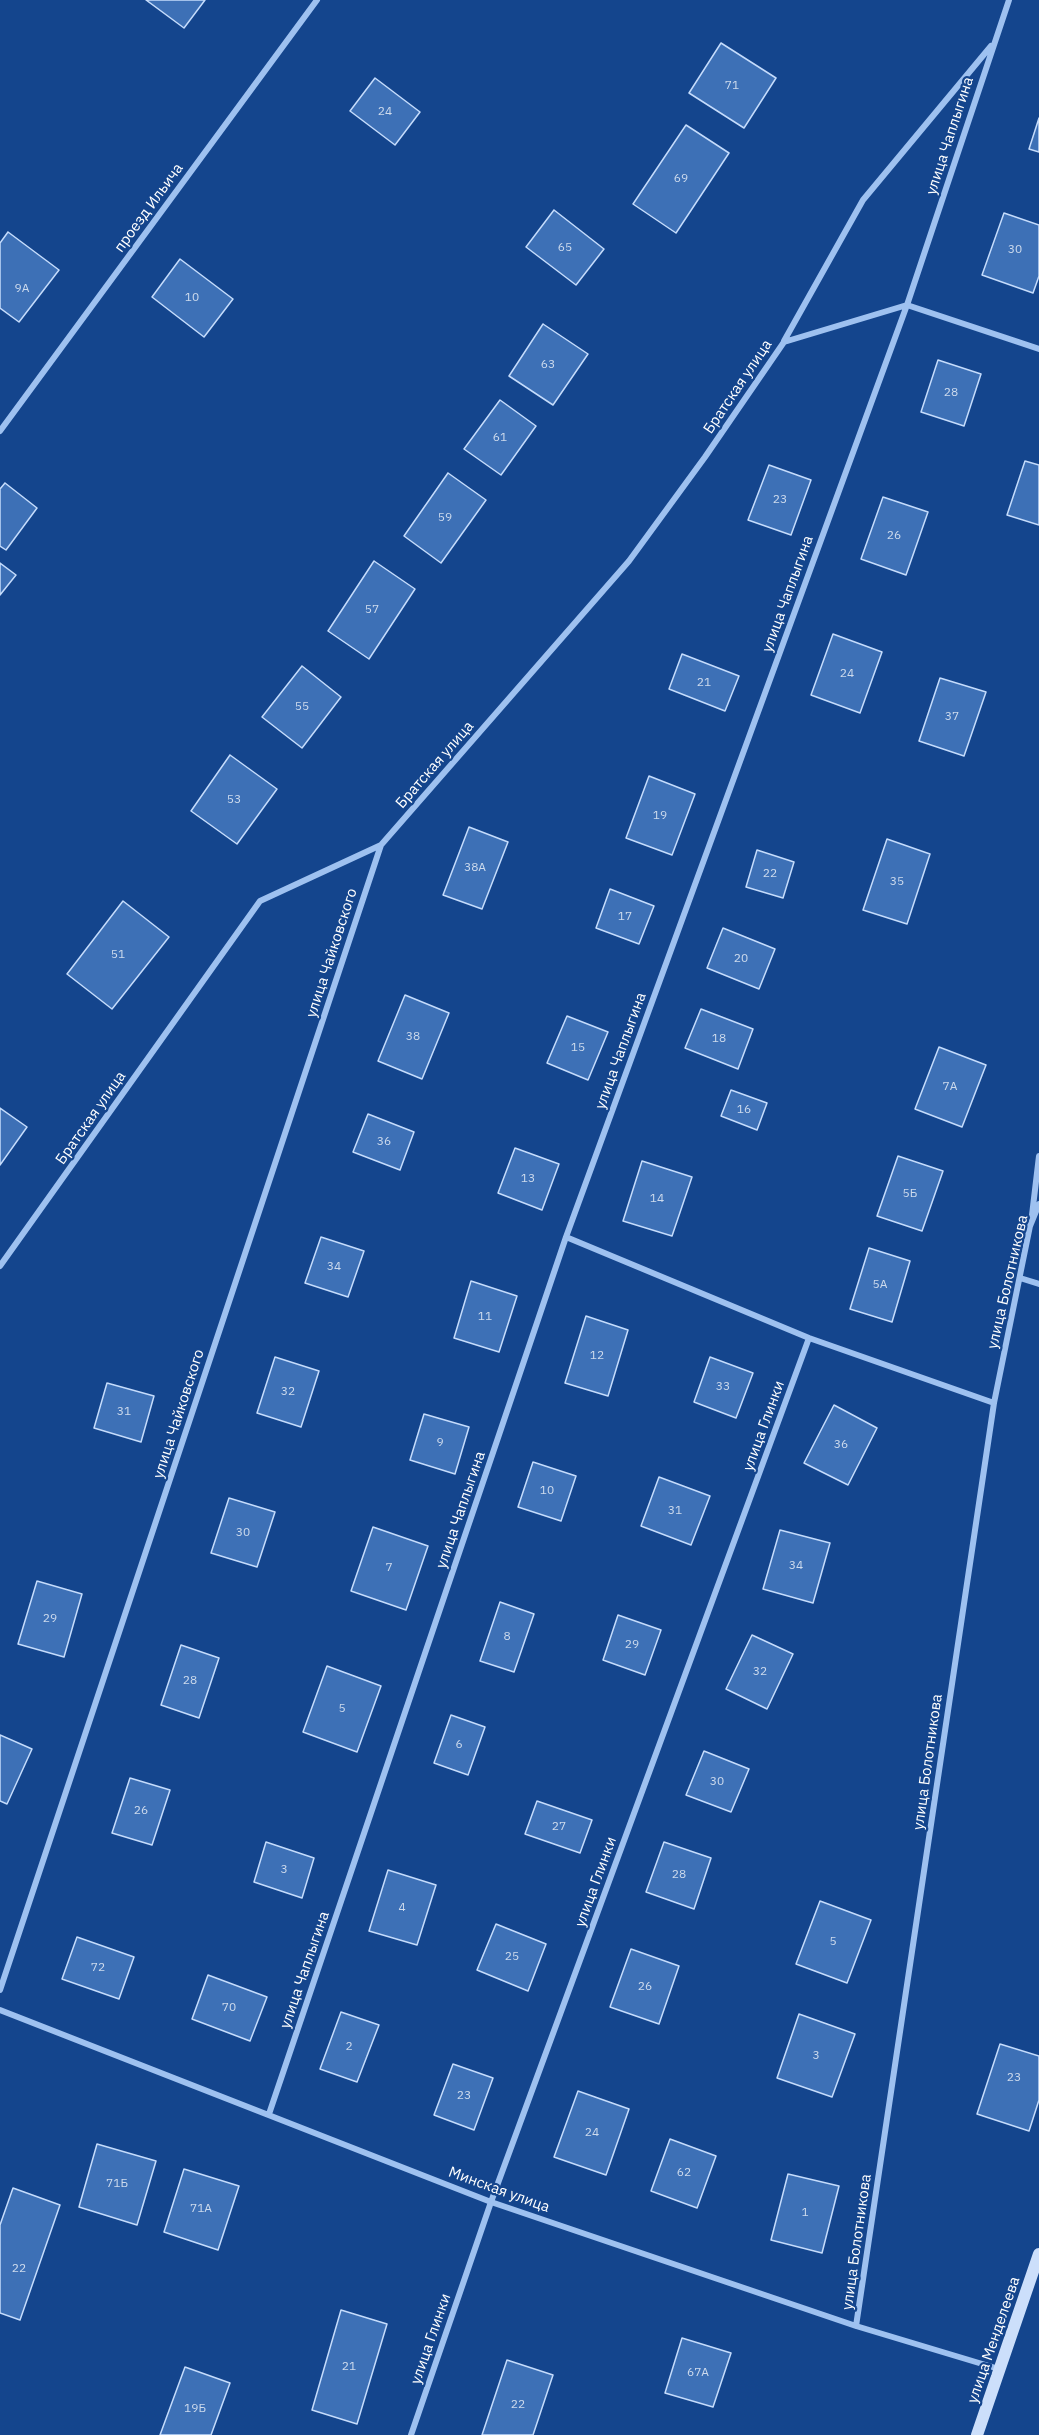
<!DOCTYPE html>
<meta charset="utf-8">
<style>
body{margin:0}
canvas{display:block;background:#14458d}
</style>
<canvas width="1039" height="2435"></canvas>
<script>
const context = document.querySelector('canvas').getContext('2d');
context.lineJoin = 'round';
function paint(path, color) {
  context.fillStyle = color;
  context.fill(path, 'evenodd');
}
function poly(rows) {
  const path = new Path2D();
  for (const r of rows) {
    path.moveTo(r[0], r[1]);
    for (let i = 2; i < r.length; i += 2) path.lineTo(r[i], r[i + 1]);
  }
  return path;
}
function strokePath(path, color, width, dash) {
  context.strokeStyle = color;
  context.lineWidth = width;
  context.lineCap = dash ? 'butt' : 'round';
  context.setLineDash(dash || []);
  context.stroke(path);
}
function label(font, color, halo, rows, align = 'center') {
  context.font = font + ' "IBM Plex Sans",sans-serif';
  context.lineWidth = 4.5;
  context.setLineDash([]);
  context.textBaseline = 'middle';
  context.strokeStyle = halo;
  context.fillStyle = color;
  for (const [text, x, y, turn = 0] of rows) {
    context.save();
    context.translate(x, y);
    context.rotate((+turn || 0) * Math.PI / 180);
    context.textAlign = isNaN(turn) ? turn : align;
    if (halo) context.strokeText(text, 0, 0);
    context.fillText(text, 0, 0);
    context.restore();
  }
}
const building = poly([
 [146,0,205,0,184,28,146,0],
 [721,43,776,78,744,128,689,93,721,43],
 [375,78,420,112,395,145,350,111,375,78],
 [1039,118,1039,152,1029,149,1039,118],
 [686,125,729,153,676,233,633,204,686,125],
 [554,210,604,249,576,285,526,247,554,210],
 [1004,213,1039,225,1039,276,1033,293,982,275,1004,213],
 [8,232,59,270,19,322,0,308,0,243,8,232],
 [180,259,233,299,204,337,152,297,180,259],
 [543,324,588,354,553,405,509,376,543,324],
 [938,360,981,374,964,426,921,412,938,360],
 [500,400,536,426,501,475,464,449,500,400],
 [1025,461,1039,465,1039,525,1007,515,1025,461],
 [769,465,811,480,791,535,748,520,769,465],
 [448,473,486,500,441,563,404,536,448,473],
 [5,483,37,508,6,550,0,546,0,489,5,483],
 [883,497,928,512,906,575,861,559,883,497],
 [374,561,415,589,369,659,328,631,374,561],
 [0,563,16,575,0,595,0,563],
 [833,634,882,652,860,713,811,695,833,634],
 [682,654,739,676,725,711,669,689,682,654],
 [302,666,341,697,302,748,262,717,302,666],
 [940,678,986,692,964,756,919,741,940,678],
 [230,755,277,789,237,844,191,811,230,755],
 [649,776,695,794,672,855,626,838,649,776],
 [469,827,508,842,482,909,443,895,469,827],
 [887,839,930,854,907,924,863,910,887,839],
 [757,850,794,862,783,898,746,887,757,850],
 [610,889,654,906,639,944,596,928,610,889],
 [123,901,169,937,112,1009,67,974,123,901],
 [723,928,775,949,759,989,707,968,723,928],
 [405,995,449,1013,422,1079,378,1061,405,995],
 [701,1009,753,1029,738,1069,685,1048,701,1009],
 [567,1016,608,1032,588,1080,547,1063,567,1016],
 [939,1047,986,1065,962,1127,915,1109,939,1047],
 [731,1090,767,1103,757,1130,721,1116,731,1090],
 [0,1108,27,1127,0,1165,0,1108],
 [368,1114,414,1132,400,1170,353,1152,368,1114],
 [515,1148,559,1164,542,1210,498,1193,515,1148],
 [898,1156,943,1171,922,1231,877,1216,898,1156],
 [642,1161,692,1177,672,1236,623,1221,642,1161],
 [321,1237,364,1251,348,1297,305,1283,321,1237],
 [869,1248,910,1261,892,1322,850,1309,869,1248],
 [471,1281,517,1296,499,1352,454,1338,471,1281],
 [586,1316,628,1330,608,1396,565,1383,586,1316],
 [275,1357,319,1371,301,1427,257,1413,275,1357],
 [710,1357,753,1373,736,1418,694,1402,710,1357],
 [107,1383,154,1396,141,1442,94,1428,107,1383],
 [834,1405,877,1428,848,1485,804,1463,834,1405],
 [424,1414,469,1427,455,1474,410,1460,424,1414],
 [533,1462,576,1476,561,1521,518,1507,533,1462],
 [659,1477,710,1496,691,1545,641,1526,659,1477],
 [229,1498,275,1512,257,1567,211,1553,229,1498],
 [373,1527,428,1546,406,1610,351,1591,373,1527],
 [780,1530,830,1543,813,1603,763,1589,780,1530],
 [37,1581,82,1594,64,1657,18,1644,37,1581],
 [500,1602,534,1614,514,1672,480,1661,500,1602],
 [618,1615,661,1630,645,1675,603,1660,618,1615],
 [752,1635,793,1654,767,1709,726,1689,752,1635],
 [181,1645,219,1658,199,1718,161,1705,181,1645],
 [327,1666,381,1686,357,1752,303,1732,327,1666],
 [451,1715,485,1727,468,1775,434,1763,451,1715],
 [0,1735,32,1749,7,1804,0,1801,0,1735],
 [704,1751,749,1769,731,1812,686,1795,704,1751],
 [130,1778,170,1790,152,1845,112,1833,130,1778],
 [537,1801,592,1820,580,1853,525,1834,537,1801],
 [266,1842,314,1858,302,1898,254,1882,266,1842],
 [664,1842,711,1858,694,1909,646,1892,664,1842],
 [388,1870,436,1885,417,1945,369,1931,388,1870],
 [820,1901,871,1920,847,1983,796,1964,820,1901],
 [496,1924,546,1944,528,1991,477,1970,496,1924],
 [77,1937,134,1957,119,1999,62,1979,77,1937],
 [631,1949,679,1966,659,2024,610,2007,631,1949],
 [208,1975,267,1997,250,2041,192,2019,208,1975],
 [341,2012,379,2025,357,2082,320,2069,341,2012],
 [799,2014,855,2034,832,2097,777,2078,799,2014],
 [1000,2044,1039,2056,1039,2100,1029,2131,977,2114,1000,2044],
 [453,2064,493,2078,474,2130,434,2115,453,2064],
 [578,2091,629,2109,606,2175,554,2157,578,2091],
 [670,2139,716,2156,697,2208,651,2191,670,2139],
 [97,2144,156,2161,137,2225,79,2207,97,2144],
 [184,2169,239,2186,218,2250,164,2232,184,2169],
 [788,2174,839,2186,822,2253,771,2240,788,2174],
 [13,2188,60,2205,20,2320,0,2313,0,2225,13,2188],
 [341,2310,387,2324,357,2424,312,2410,341,2310],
 [682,2338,731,2353,713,2407,665,2393,682,2338],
 [507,2360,553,2375,533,2435,482,2435,507,2360],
 [185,2367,230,2383,211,2435,160,2435,185,2367]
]);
paint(building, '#3d70b6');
strokePath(building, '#c5dcfc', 1.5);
strokePath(poly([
 [784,341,863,200,991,46],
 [0,431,317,0],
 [1032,1215,1039,1156],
 [566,1237,809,1338,994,1403],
 [0,1266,260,901,381,845,629,561,705,457,784,342,907,305,1039,349],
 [1020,1278,1039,1284],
 [0,1990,381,845],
 [0,2010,491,2202,856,2326,999,2369],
 [269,2114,566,1237,907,305,1009,0],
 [856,2326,994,1403,1030,1226,1039,1204],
 [411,2435,491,2202,809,1338]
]), '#9ec1f0', 6);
strokePath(poly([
 [977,2435,1039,2254]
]), '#ccdffb', 12);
label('12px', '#cedbed', null, [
 ["71",732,86],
 ["24",385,112],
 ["69",681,179],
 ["65",565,248],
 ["30",1015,250],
 ["9А",22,289],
 ["10",192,298],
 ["63",548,365],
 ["28",951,393],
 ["61",500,438],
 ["23",780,500],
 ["59",445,518],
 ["26",894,536],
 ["57",372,610],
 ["24",847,674],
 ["21",704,683],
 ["55",302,707],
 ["37",952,717],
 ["53",234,800],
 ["19",660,816],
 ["38А",475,868],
 ["22",770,874],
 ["35",897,882],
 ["17",625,917],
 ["51",118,955],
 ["20",741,959],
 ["38",413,1037],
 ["18",719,1039],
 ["15",578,1048],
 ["7А",950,1087],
 ["16",744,1110],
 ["36",384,1142],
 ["13",528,1179],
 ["5Б",910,1194],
 ["14",657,1199],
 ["34",334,1267],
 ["5А",880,1285],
 ["11",485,1317],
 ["12",597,1356],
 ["33",723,1387],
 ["32",288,1392],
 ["31",124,1412],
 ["9",440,1443],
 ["36",841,1445],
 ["10",547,1491],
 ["31",675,1511],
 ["30",243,1533],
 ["34",796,1566],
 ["7",389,1568],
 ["29",50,1619],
 ["8",507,1637],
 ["29",632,1645],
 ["32",760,1672],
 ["28",190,1681],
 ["5",342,1709],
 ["6",459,1745],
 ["30",717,1782],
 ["26",141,1811],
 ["27",559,1827],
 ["3",284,1870],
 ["28",679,1875],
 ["4",402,1908],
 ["5",833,1942],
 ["25",512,1957],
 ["72",98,1968],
 ["26",645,1987],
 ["70",229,2008],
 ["2",349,2047],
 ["3",816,2056],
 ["23",1014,2078],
 ["23",464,2096],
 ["24",592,2133],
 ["62",684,2173],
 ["71Б",117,2184],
 ["71А",201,2209],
 ["1",805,2213],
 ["22",19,2269],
 ["21",349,2367],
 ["67А",698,2373],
 ["22",518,2405],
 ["19Б",195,2409]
]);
label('15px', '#fff', '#14458d', [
 ["улица Чаплыгина",950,136,-72],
 ["проезд Ильича",149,208,-54],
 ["Братская улица",738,387,-56],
 ["улица Чаплыгина",788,594,-70],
 ["Братская улица",435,765,-49],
 ["улица Чайковского",332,953,-72],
 ["улица Чаплыгина",621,1051,-70],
 ["Братская улица",91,1118,-55],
 ["улица Болотникова",1008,1282,-77],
 ["улица Чайковского",179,1414,-72],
 ["улица Глинки",764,1426,-70],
 ["улица Чаплыгина",461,1510,-71],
 ["улица Болотникова",928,1762,-82],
 ["улица Глинки",596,1882,-70],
 ["улица Чаплыгина",305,1970,-71],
 ["Минская улица",499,2190,20],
 ["улица Болотникова",857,2242,-82],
 ["улица Глинки",431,2339,-71],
 ["улица Менделеева",994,2340,-71]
]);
</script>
